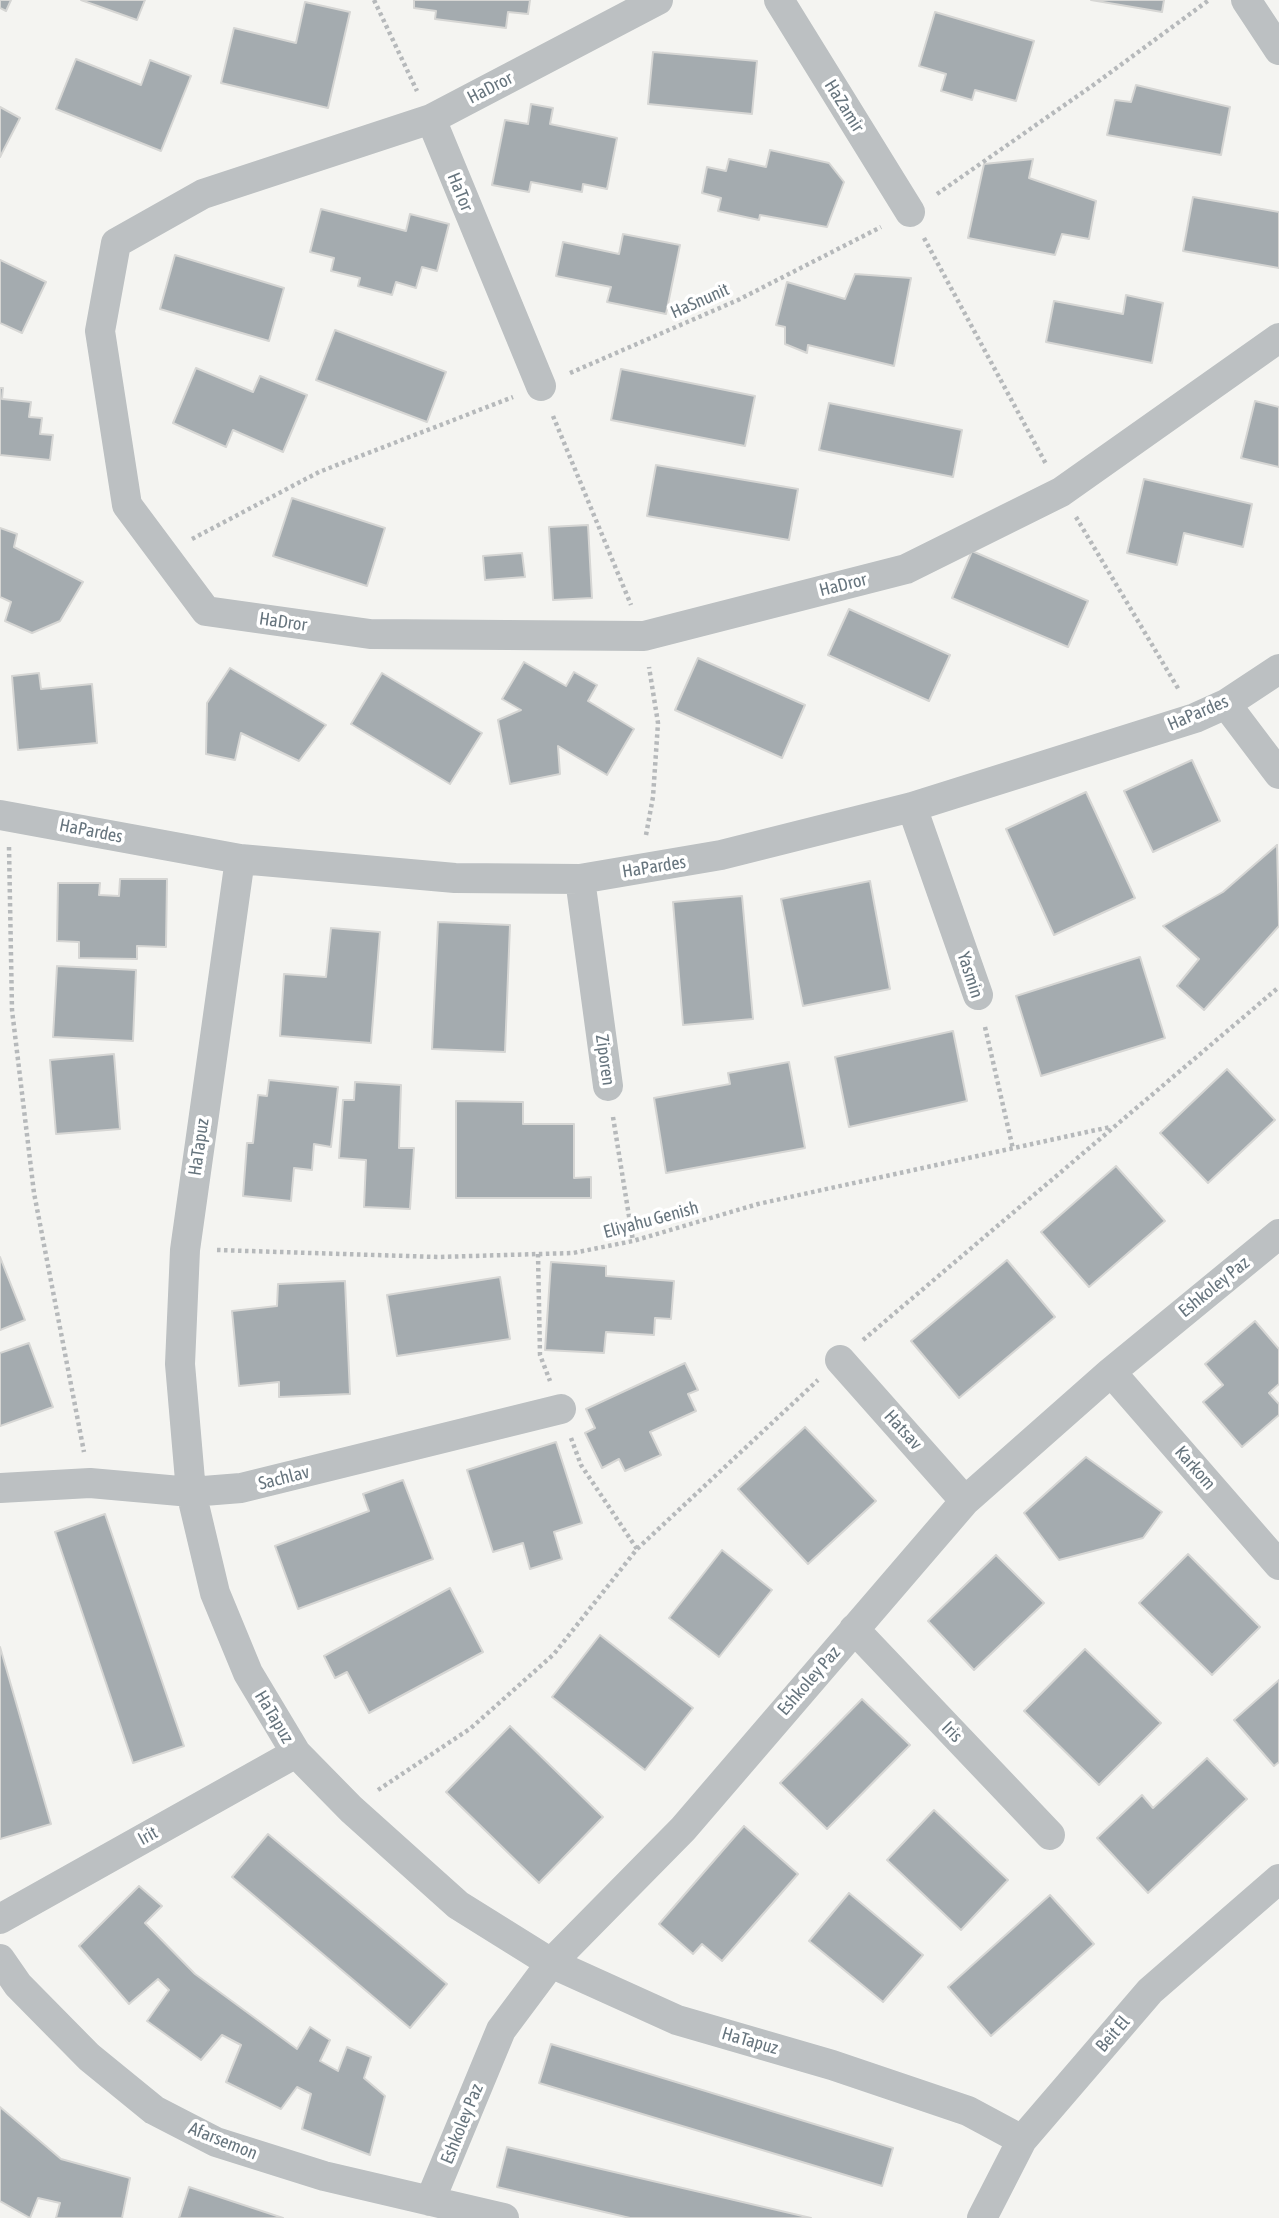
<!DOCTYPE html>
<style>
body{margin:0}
canvas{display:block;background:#f4f4f1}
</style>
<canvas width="1279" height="2218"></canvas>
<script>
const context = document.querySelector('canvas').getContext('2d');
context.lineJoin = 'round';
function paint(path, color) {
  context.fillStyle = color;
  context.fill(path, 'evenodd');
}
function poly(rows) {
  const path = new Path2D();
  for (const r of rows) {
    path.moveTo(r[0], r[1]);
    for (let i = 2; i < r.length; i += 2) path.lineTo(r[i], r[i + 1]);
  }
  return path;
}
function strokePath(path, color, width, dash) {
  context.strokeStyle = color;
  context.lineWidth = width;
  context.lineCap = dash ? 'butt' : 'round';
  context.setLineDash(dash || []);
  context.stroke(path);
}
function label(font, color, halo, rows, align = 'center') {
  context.font = font + ' "Asap Condensed",sans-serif';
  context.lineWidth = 7;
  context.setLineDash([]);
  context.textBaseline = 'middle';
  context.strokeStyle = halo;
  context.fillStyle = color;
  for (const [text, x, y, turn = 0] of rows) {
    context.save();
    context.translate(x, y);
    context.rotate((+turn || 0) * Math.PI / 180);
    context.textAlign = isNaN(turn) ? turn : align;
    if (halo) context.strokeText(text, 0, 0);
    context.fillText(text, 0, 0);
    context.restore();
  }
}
const building = poly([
 [0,0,11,0,6,11,0,8,0,0],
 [81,0,145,0,137,20,81,0],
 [414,0,530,0,528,14,508,12,506,28,435,19,436,11,414,8,414,0],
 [1091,0,1164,0,1162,12,1091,0],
 [305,2,350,12,328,108,221,83,234,28,296,43,305,2],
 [935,12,1034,41,1016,101,975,90,972,100,941,91,946,74,919,66,935,12],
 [653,52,757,61,752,114,648,104,653,52],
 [76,59,141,85,150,60,191,76,161,151,56,109,76,59],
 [1136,85,1230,107,1221,155,1107,135,1115,100,1131,102,1136,85],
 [531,104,553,108,550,124,617,138,607,189,583,184,582,192,531,182,529,192,492,185,505,120,528,124,531,104],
 [0,107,20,118,0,157,0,107],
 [770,150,829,163,844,182,827,227,760,215,759,220,718,211,721,198,702,193,707,167,726,171,729,159,766,167,770,150],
 [1033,159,1029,178,1096,201,1089,239,1062,234,1055,255,968,238,984,164,1033,159],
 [1193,197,1279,212,1279,268,1183,251,1193,197],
 [321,209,406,231,410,214,449,224,437,271,422,267,416,288,396,282,392,295,358,286,360,278,331,271,334,258,310,252,321,209],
 [623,234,680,245,666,314,607,302,611,287,556,276,563,242,619,254,623,234],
 [175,255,284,288,269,341,160,309,175,255],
 [0,260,46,282,22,333,0,323,0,260],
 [855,274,911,278,894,366,808,345,807,353,785,344,785,327,776,325,787,282,845,299,855,274],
 [1126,295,1163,303,1152,363,1046,342,1054,301,1123,314,1126,295],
 [335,330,446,372,427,422,316,380,335,330],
 [196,368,253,392,260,376,307,395,283,452,233,430,226,447,173,423,196,368],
 [621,369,755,396,745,446,611,420,621,369],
 [0,388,3,388,2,399,31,402,29,417,42,418,40,434,53,435,50,460,0,455,0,388],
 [1255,401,1279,407,1279,467,1241,458,1255,401],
 [829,403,962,430,953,477,819,450,829,403],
 [656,465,798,489,789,540,647,516,656,465],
 [1144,479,1252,504,1243,547,1184,533,1177,565,1127,553,1144,479],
 [292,498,385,528,367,586,273,556,292,498],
 [588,525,592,598,553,600,549,527,588,525],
 [0,528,17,534,14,547,83,582,60,621,32,633,5,621,11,602,0,597,0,528],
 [972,551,1088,601,1068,647,952,598,972,551],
 [522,553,525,577,485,580,483,556,522,553],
 [849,609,950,655,929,701,828,655,849,609],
 [698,658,805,705,782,758,675,710,698,658],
 [524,662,566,686,574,672,597,685,588,701,634,729,607,775,558,746,560,774,510,784,498,720,521,710,502,699,524,662],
 [230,668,326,725,299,761,241,733,235,760,206,754,207,703,230,668],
 [39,673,41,689,92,684,97,743,18,750,12,676,39,673],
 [382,673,482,733,450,784,351,724,382,673],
 [1192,760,1220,821,1153,852,1124,791,1192,760],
 [1086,792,1135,898,1054,935,1006,829,1086,792],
 [1277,845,1279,926,1204,1010,1177,986,1199,959,1163,926,1223,892,1277,845],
 [120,879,167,879,166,947,137,946,137,959,79,958,79,942,57,941,58,883,100,883,99,895,119,896,120,879],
 [870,881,890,989,803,1006,781,899,870,881],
 [742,896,753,1019,683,1025,673,902,742,896],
 [438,922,510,925,505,1052,432,1049,438,922],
 [331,928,380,932,371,1043,280,1036,284,974,326,977,331,928],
 [1140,957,1165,1038,1041,1076,1016,996,1140,957],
 [57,966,136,970,133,1041,53,1037,57,966],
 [953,1031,967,1101,849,1127,835,1057,953,1031],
 [114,1054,120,1129,56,1134,50,1060,114,1054],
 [789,1062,805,1148,666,1173,654,1098,730,1084,728,1073,789,1062],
 [1227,1069,1275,1120,1208,1183,1160,1133,1227,1069],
 [269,1080,338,1087,331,1147,314,1144,312,1170,294,1168,291,1201,243,1196,247,1143,253,1143,258,1095,267,1096,269,1080],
 [355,1082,401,1085,399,1148,414,1148,410,1209,364,1207,366,1160,339,1158,343,1100,354,1100,355,1082],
 [456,1101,523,1102,523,1124,574,1124,574,1178,591,1177,591,1198,456,1198,456,1101],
 [1116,1166,1165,1221,1089,1287,1041,1232,1116,1166],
 [0,1257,25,1320,0,1330,0,1257],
 [1007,1260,1055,1317,959,1398,911,1341,1007,1260],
 [551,1262,606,1266,606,1276,674,1281,671,1319,655,1318,654,1335,606,1332,604,1353,545,1350,551,1262],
 [500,1277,510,1339,397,1356,387,1295,500,1277],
 [345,1281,350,1394,279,1397,279,1382,239,1386,232,1311,277,1306,278,1284,345,1281],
 [1255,1321,1279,1349,1279,1384,1269,1393,1279,1404,1279,1415,1242,1447,1203,1402,1223,1385,1205,1364,1255,1321],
 [29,1343,53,1407,0,1426,0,1353,29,1343],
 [685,1363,698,1390,688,1394,696,1411,650,1432,661,1455,625,1471,619,1459,602,1468,585,1433,595,1428,586,1409,685,1363],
 [805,1427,876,1501,808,1564,738,1489,805,1427],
 [556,1442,582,1523,554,1532,562,1559,530,1569,523,1543,493,1552,467,1470,556,1442],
 [1086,1457,1162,1512,1143,1538,1059,1560,1024,1513,1086,1457],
 [403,1480,433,1559,298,1609,275,1546,369,1511,363,1494,403,1480],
 [105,1514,184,1746,133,1763,55,1532,105,1514],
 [722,1550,772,1590,719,1657,669,1618,722,1550],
 [1188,1554,1260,1627,1212,1675,1139,1603,1188,1554],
 [996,1555,1044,1603,974,1670,928,1621,996,1555],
 [450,1588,483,1652,369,1713,347,1672,335,1678,324,1656,450,1588],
 [600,1635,693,1708,645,1770,552,1697,600,1635],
 [0,1647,51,1824,0,1839,0,1647],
 [1085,1649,1161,1723,1099,1785,1024,1711,1085,1649],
 [1279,1680,1279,1762,1274,1766,1234,1720,1279,1680],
 [862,1699,910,1745,827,1829,780,1783,862,1699],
 [510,1726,603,1817,539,1883,446,1792,510,1726],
 [1207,1758,1247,1799,1148,1893,1097,1838,1142,1795,1153,1808,1207,1758],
 [934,1810,1008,1880,961,1930,887,1860,934,1810],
 [744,1826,798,1874,722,1961,702,1944,693,1954,659,1924,744,1826],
 [268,1834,447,1984,410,2028,232,1877,268,1834],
 [139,1886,162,1906,145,1923,195,1974,297,2049,310,2027,330,2040,320,2061,338,2071,347,2047,371,2057,364,2078,385,2096,370,2155,302,2129,311,2094,297,2087,281,2109,226,2082,241,2045,222,2035,201,2060,147,2021,169,1990,158,1979,129,2004,79,1946,139,1886],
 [849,1893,923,1955,883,2002,809,1941,849,1893],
 [1050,1895,1094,1944,991,2036,948,1987,1050,1895],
 [551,2044,893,2148,882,2186,539,2083,551,2044],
 [0,2107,61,2159,130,2178,122,2218,56,2218,60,2203,38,2198,30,2218,0,2201,0,2107],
 [507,2147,811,2218,630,2218,497,2187,507,2147],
 [189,2187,283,2218,179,2218,189,2187]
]);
paint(building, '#a4abaf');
strokePath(building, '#d6d6d4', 2);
strokePath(poly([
 [374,0,417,91],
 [937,194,1092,86,1209,0],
 [924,238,1046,464],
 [570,373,738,300,881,227],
 [553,416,631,605],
 [1076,517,1179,690],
 [192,539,319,472,513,397],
 [646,835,653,797,658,723,649,667],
 [9,847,12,1010,34,1193,84,1452],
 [985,1027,1013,1149],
 [613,1117,633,1241],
 [217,1250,438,1257,573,1253,633,1241,758,1204,1110,1127],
 [538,1254,540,1355,550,1381],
 [863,1340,1279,987],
 [571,1438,581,1465,637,1549],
 [378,1790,471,1728,554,1654,637,1549,818,1380]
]), '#b6b9bb', 4.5, [3.5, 3.5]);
strokePath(poly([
 [658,0,431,119,203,194,116,243,100,331,127,505,206,611,370,634,644,636,906,569,1061,492,1279,338],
 [779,0,910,212],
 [1246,0,1279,50],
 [431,119,541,386],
 [1226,704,1279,774],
 [912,807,978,995],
 [0,815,240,859,455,878,580,879,721,855,912,807,1195,718,1226,704,1279,669],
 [240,859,185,1250,180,1364,191,1492,215,1593,248,1673,296,1753,351,1809,458,1905,551,1963,677,2020,832,2065,968,2111,1022,2140],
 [580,879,608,1086],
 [840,1360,965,1501],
 [1111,1372,1279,1565],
 [0,1488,90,1483,191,1492,241,1488,561,1409],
 [854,1629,1050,1835],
 [0,1919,296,1753],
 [0,1959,18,1985,89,2057,154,2110,216,2142,324,2176,504,2218],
 [430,2201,501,2030,551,1963,683,1829,965,1501,1111,1372,1279,1234],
 [982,2218,1022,2140,1150,1991,1279,1879]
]), '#bcc0c2', 30);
label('18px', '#67757e', '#fff', [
 ["HaDror",490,88,-27],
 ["HaZamir",844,106,58],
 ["HaTor",460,192,68],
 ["HaSnunit",700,301,-24],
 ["HaDror",843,585,-14],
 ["HaDror",283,622,8],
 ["HaPardes",1198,713,-23],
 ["HaPardes",91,831,11],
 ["HaPardes",654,867,-9],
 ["Yasmin",970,975,72],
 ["Ziporen",605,1060,82],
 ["HaTapuz",199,1147,-82],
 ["Eliyahu Genish",651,1220,-15],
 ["Eshkoley Paz",1214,1287,-39],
 ["Hatsav",903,1430,48],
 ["Karkom",1195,1468,49],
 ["Sachlav",284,1478,-14],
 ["Eshkoley Paz",809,1681,-49],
 ["HaTapuz",274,1717,59],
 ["Iris",952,1732,46],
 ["Irit",148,1836,-29],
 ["Beit El",1113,2034,-49],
 ["HaTapuz",750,2041,16],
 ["Eshkoley Paz",462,2124,-68],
 ["Afarsemon",223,2141,22]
]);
</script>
